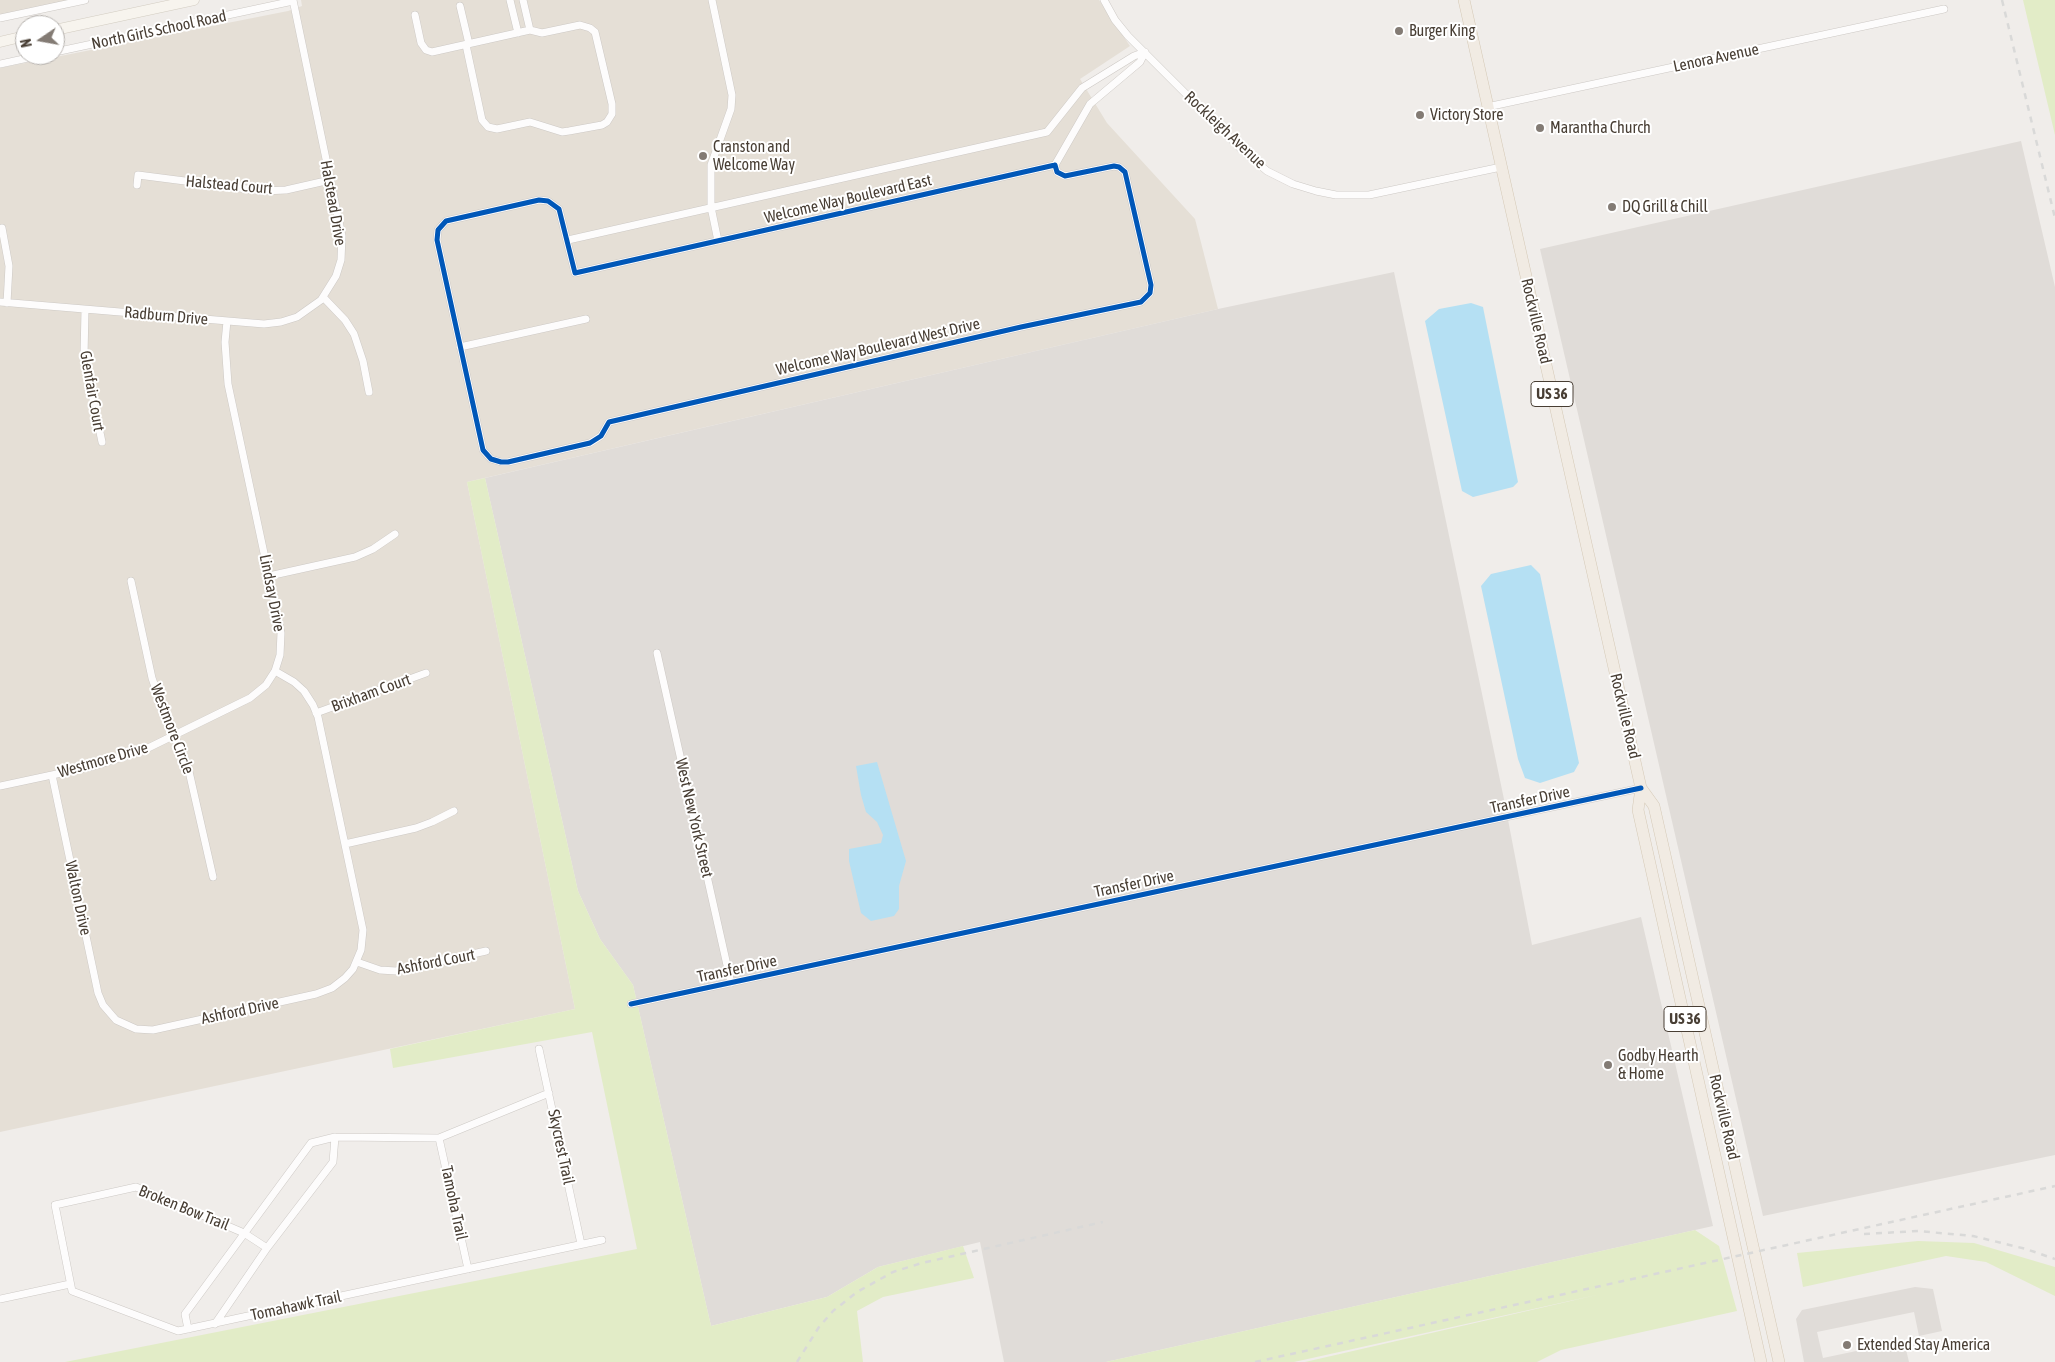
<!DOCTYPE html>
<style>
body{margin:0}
#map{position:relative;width:2055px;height:1362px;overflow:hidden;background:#f0edea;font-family:"Asap Condensed",sans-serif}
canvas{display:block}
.north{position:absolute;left:15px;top:15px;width:50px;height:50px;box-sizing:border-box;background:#fff;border:1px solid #b6b2ae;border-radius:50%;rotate:258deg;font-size:14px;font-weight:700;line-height:20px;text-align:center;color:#483e34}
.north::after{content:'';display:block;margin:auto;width:18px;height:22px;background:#837b74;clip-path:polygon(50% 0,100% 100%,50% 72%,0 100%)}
</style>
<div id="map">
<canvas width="2055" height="1362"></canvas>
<div class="north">N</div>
</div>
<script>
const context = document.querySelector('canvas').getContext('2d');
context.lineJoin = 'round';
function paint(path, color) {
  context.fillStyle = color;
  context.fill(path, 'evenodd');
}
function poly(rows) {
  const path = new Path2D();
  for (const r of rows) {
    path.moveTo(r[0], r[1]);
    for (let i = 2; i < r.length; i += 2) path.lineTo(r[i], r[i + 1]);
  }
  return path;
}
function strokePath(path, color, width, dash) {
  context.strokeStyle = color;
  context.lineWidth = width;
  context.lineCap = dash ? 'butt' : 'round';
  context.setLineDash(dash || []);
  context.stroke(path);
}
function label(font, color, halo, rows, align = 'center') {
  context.font = font + ' "Asap Condensed",sans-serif';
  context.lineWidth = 4;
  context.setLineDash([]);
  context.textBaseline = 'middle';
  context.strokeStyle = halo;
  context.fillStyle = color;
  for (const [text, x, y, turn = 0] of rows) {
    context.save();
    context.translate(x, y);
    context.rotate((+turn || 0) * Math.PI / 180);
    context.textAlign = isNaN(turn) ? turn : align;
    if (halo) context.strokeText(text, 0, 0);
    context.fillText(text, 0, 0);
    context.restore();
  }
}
paint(poly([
 [0,0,76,0,0,17],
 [301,0,1099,0,1130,46,1080,79,1107,123,1195,219,1218,309,467,482,575,1009,0,1132,0,68,288,11,302,6]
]), '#e5dfd6');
paint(poly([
 [2021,141,2055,287,2055,1155,1763,1216,1540,249],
 [1394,272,1505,804,1532,945,1641,917,1713,1226,1106,1362,1004,1362,980,1242,878,1267,827,1297,711,1326,633,985,600,939,578,891,485,478,1218,309],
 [1915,1287,1933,1289,1942,1331,1919,1336,1914,1312,1817,1332,1823,1358,1904,1341,1909,1362,1804,1362,1796,1319,1802,1310]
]), '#e0dcd8');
paint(poly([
 [2023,0,2055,0,2055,135],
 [485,478,578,891,600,939,633,985,711,1326,827,1297,878,1267,963,1246,974,1278,883,1297,857,1311,863,1362,65,1362,637,1249,592,1032,393,1068,390,1049,575,1009,467,482],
 [1695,1230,1719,1246,1737,1311,1561,1350,1537,1362,1305,1362,1601,1294,1294,1362,1106,1362],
 [1918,1241,1974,1243,2055,1267,2055,1296,1986,1262,1946,1256,1803,1287,1797,1253]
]), '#e2ecc7');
paint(poly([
 [1471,303,1483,307,1518,482,1513,487,1473,497,1462,491,1425,321,1439,309],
 [1531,565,1540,574,1579,763,1574,772,1540,783,1525,778,1518,759,1481,586,1491,574],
 [877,762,906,861,899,886,899,909,894,916,871,921,861,913,849,861,849,849,881,843,883,835,877,822,866,812,861,795,856,766]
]), '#b5e0f3');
const minor = poly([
 [510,0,518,33],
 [523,0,530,30],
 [712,0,732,95,731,109,711,165,711,207,718,241],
 [1104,0,1115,20,1128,36,1242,150,1267,171,1293,184,1316,191,1336,195,1369,195,1501,167],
 [460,6,469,44],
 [415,15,421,43,426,50,432,52,530,30,542,33,580,25,590,28,595,32,612,104,612,114,607,122,602,125,569,131,562,132,530,122,497,129,488,127,482,120,466,45],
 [0,18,85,0],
 [55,52,293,1],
 [0,64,42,55],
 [1487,107,1944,9],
 [1055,165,1057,172,1065,176,1114,166,1119,167,1125,172,1151,285,1150,293,1141,302,1021,327,609,422,601,436,590,443,508,462,501,462,491,459,483,450,437,240,438,230,446,221,539,200,548,201,559,209,575,273,1055,165],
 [1055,165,1090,104,1140,62,1145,52],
 [137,185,138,175,263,191,286,190,330,180],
 [2,228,9,266,7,303],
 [568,240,1047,132,1082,88,1134,56,1145,52],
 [323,297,345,320,354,334,363,361,369,392],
 [0,302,264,324,281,322,297,317,321,300,336,276,341,260,342,236,293,0],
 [85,310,84,356,102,442],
 [460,347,586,319],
 [269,576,355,557,373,549,395,534],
 [131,581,152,678,163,710,188,767,213,877],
 [657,653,731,983],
 [316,713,426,673],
 [52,775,98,993,103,1005,116,1020,136,1029,153,1030,316,994,332,988,345,978,353,969,361,950,363,930,318,717,313,705,304,691,294,682,275,671],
 [0,786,94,766,142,751,250,698,266,685,275,671,280,655,281,633,228,384,225,342,227,321],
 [345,844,416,828,432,822,454,811],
 [357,962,380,970,396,971,486,951],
 [631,1004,1641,788],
 [539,1049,581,1244],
 [439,1138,468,1269],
 [267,1248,244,1233,136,1187,55,1205,72,1291,178,1331,602,1240],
 [0,1299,70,1284],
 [215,1324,267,1248,333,1162,335,1137],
 [188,1329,185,1314,311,1143,335,1137,439,1138,549,1093]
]);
const secondary = poly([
 [55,30,194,0],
 [0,42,25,36]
]);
const primary = poly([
 [1464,0,1641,788,1654,806,1779,1362],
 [1641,788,1638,810,1761,1362]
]);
strokePath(minor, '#cdc9c5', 8);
strokePath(secondary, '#d2ccc1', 11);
strokePath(primary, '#d4c8b5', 12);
strokePath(minor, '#fdfcfc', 7);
strokePath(secondary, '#f7f4ee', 10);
strokePath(primary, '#f1ebe3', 11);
strokePath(poly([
 [2002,0,2055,218],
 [1864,1234,1918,1231,1973,1236,2026,1249,2055,1259],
 [797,1362,819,1327,833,1311,857,1292,893,1272,922,1263,1103,1222],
 [1255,1362,2055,1186]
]), '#d9d9d8', 2.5, [6, 6]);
strokePath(poly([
 [1055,165,1057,172,1065,176,1114,166,1119,167,1125,172,1151,285,1150,293,1141,302,1021,327,609,422,601,436,590,443,508,462,501,462,491,459,483,450,437,240,438,230,446,221,539,200,548,201,559,209,575,273,1055,165],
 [631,1004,1641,788]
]), '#0057b8', 5);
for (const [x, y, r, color] of [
 [1399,31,5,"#837b74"],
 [1420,115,5,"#837b74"],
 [1540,128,5,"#837b74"],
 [703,156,5,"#837b74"],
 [1612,207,5,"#837b74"],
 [1608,1065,5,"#837b74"],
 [1847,1345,5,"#837b74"]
]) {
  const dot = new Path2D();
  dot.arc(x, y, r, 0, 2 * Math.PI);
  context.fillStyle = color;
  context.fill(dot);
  strokePath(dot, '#fff', 2);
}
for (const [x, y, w] of [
 [1552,394,42],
 [1685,1019,42]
]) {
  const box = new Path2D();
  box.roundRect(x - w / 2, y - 12.5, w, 25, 4);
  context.fillStyle = '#fff';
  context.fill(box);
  strokePath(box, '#483e34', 1);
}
label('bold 15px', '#483e34', null, [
 ["US 36",1552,394],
 ["US 36",1685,1019]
]);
label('16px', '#483e34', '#fff', [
 ["North Girls School Road",159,30,-12],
 ["Lenora Avenue",1716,58,-12],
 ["Rockleigh Avenue",1225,130,43],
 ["Halstead Court",229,185,5],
 ["Welcome Way Boulevard East",848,199,-13],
 ["Halstead Drive",333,203,80],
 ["Radburn Drive",166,316,5],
 ["Rockville Road",1536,321,77],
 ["Welcome Way Boulevard West Drive",878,347,-13],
 ["Glenfair Court",92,391,80],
 ["Lindsay Drive",272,593,79],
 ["Brixham Court",371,693,-20],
 ["Rockville Road",1625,716,77],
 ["Westmore Circle",172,729,69],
 ["Westmore Drive",103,760,-16],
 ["Transfer Drive",1530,800,-12],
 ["West New York Street",694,818,77],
 ["Transfer Drive",1134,884,-12],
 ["Walton Drive",78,898,78],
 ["Ashford Court",436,962,-11],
 ["Transfer Drive",737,969,-12],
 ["Ashford Drive",240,1011,-12],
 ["Rockville Road",1724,1117,77],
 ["Skycrest Trail",561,1147,78],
 ["Tamoha Trail",454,1203,78],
 ["Broken Bow Trail",184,1208,22],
 ["Tomahawk Trail",296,1306,-12]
]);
label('16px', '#483e34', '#fff', [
 ["Burger King",1409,31],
 ["Victory Store",1430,115],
 ["Marantha Church",1550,128],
 ["Cranston and",713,147],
 ["Welcome Way",713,165],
 ["DQ Grill & Chill",1622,207],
 ["Godby Hearth",1618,1056],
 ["& Home",1618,1074],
 ["Extended Stay America",1857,1345]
], 'left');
</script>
